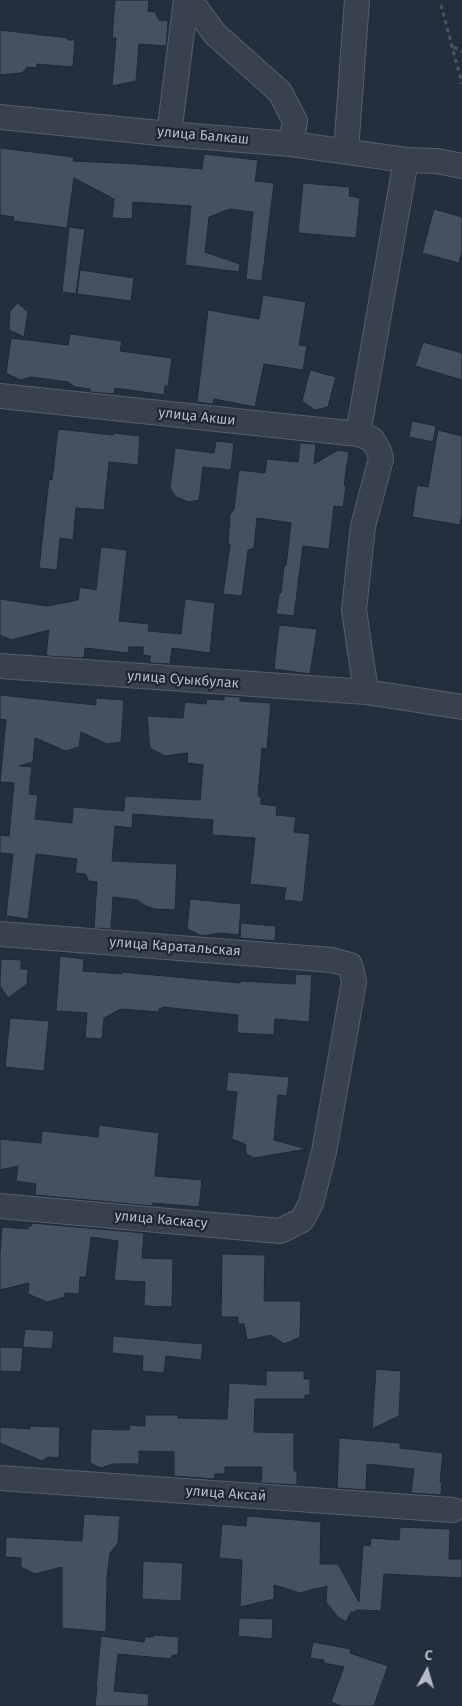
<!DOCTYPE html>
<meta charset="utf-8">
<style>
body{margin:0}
#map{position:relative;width:462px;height:1706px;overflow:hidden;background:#242f3e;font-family:"Fira Sans",sans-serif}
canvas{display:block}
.north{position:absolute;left:402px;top:1646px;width:50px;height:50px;-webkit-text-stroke:4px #1d2633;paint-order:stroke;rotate:6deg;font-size:14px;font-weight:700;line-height:20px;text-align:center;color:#b4bcc9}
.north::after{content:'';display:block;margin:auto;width:18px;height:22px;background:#b4bcc9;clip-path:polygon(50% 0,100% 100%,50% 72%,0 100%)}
</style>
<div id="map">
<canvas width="462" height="1706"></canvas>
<div class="north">С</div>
</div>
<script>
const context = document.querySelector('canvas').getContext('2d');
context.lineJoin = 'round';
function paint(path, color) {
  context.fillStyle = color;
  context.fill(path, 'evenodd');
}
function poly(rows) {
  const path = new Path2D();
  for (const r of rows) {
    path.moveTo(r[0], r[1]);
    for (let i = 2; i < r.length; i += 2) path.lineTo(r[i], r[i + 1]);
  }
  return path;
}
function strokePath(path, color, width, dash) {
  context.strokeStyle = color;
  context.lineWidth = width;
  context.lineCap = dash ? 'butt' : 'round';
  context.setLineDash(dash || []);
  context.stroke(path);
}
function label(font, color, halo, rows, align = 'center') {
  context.font = font + ' "Fira Sans",sans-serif';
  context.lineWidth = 4.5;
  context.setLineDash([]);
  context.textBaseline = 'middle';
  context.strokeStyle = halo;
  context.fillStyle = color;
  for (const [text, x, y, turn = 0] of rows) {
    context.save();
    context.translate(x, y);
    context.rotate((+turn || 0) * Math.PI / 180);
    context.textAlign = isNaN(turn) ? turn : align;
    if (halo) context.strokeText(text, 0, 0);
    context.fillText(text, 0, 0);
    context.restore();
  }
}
const building = poly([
 [115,0,149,0,148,11,155,12,159,20,168,21,166,46,139,44,136,81,112,86,116,38,112,38,115,0],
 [0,30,68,38,68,40,75,40,73,67,37,64,37,68,27,67,22,73,0,75,0,30],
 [0,148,74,157,73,161,137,164,202,169,204,154,258,160,255,181,274,183,262,281,246,279,253,212,230,209,209,217,205,252,240,264,239,272,185,265,191,206,133,202,132,219,112,218,114,199,74,178,67,228,13,221,14,217,0,215,0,148],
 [303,183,350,187,349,196,360,198,356,238,298,233,303,183],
 [434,209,462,217,462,251,459,263,422,253,434,209],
 [69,227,85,229,76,294,62,292,69,227],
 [80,270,134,278,131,301,77,294,80,270],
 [263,295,306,302,299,345,307,346,303,370,264,364,255,407,214,399,213,404,197,402,208,310,259,319,263,295],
 [18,303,28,312,24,337,9,330,10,311,18,303],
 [70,334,122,341,120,351,172,358,168,386,165,386,164,395,115,388,114,394,90,392,90,389,75,387,68,382,31,377,20,380,6,373,11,338,68,345,70,334],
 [423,342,462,353,462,380,415,366,423,342],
 [310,370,336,377,328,407,315,410,302,401,310,370],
 [412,421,436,426,433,442,409,437,412,421],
 [58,429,113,435,113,433,140,436,138,465,109,462,104,510,76,508,73,540,60,538,57,570,39,568,49,479,52,480,58,429],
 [438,430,462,436,462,513,460,525,412,517,417,485,428,487,438,430],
 [216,441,234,443,231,470,203,467,199,500,189,502,176,497,170,488,175,448,214,453,216,441],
 [300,443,316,444,314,464,338,450,349,452,344,485,346,486,343,507,334,506,329,549,303,546,294,616,276,614,279,594,281,593,284,566,286,566,291,523,257,518,254,548,248,550,242,596,223,594,230,544,228,544,230,515,234,509,239,470,265,473,267,459,298,462,300,443],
 [101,547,127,550,119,621,149,624,148,631,181,634,185,599,215,603,210,653,172,648,170,664,151,663,150,662,150,656,143,655,143,647,129,647,128,653,85,648,84,657,82,658,49,656,46,654,49,630,11,640,0,635,0,599,48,606,78,600,80,587,96,590,101,547],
 [279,625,317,629,310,674,274,669,279,625],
 [0,695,96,705,96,698,124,700,121,742,107,744,81,732,79,747,66,751,35,738,33,762,19,766,32,767,29,794,38,795,35,819,72,823,73,807,124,811,125,796,200,800,203,765,187,763,188,753,165,756,150,748,147,716,183,718,185,702,206,704,207,699,224,700,224,696,240,697,240,701,271,703,267,749,262,748,258,796,261,797,261,804,277,806,276,815,296,817,294,832,310,834,303,902,284,900,286,888,250,884,255,838,212,835,213,820,133,814,132,828,115,826,112,861,177,864,175,910,155,909,146,906,137,900,113,897,111,929,94,928,97,882,89,881,85,874,75,873,77,859,36,854,28,919,6,916,13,854,0,853,0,835,9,836,14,783,0,782,6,720,0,719,0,695],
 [190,899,241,904,239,935,221,933,202,936,187,929,190,899],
 [241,923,276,926,275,941,240,938,241,923],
 [60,956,84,959,83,971,122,974,122,972,240,983,241,981,295,984,296,974,312,975,309,1022,275,1019,274,1035,237,1033,238,1015,162,1007,162,1009,159,1009,159,1012,121,1009,104,1018,102,1039,85,1038,87,1013,56,1011,60,956],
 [1,959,21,960,21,969,28,969,27,984,8,998,0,986,1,959],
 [10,1018,49,1021,44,1071,5,1067,10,1018],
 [228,1072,289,1077,287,1096,278,1095,274,1140,307,1149,254,1158,246,1154,245,1144,232,1139,237,1092,226,1091,228,1072],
 [99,1125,159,1133,155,1176,202,1180,199,1207,153,1203,153,1206,35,1195,36,1184,16,1181,18,1166,0,1170,0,1139,41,1143,42,1131,98,1137,99,1125],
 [32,1223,144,1233,142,1258,173,1259,172,1307,144,1306,145,1282,114,1280,118,1241,91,1237,86,1277,80,1277,79,1294,65,1293,65,1297,47,1302,28,1294,29,1283,0,1290,0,1255,2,1227,28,1229,28,1226,31,1226,32,1223],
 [222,1254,265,1255,264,1301,301,1301,300,1337,284,1344,271,1335,247,1340,244,1324,238,1324,238,1317,221,1317,222,1254],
 [25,1329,54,1331,52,1349,23,1347,25,1329],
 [113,1336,203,1344,201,1360,166,1356,164,1373,142,1371,143,1356,112,1353,113,1336],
 [0,1347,23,1348,21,1372,0,1371,0,1347],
 [376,1369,401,1371,399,1416,372,1429,376,1369],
 [266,1371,304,1371,304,1379,310,1379,310,1395,305,1395,305,1399,255,1399,254,1432,294,1433,294,1471,297,1471,297,1485,261,1483,262,1467,225,1467,225,1474,215,1474,215,1479,174,1476,174,1452,139,1451,139,1464,113,1464,101,1468,90,1463,91,1429,129,1430,130,1425,145,1426,145,1415,178,1415,178,1418,227,1419,229,1383,266,1385,266,1371],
 [30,1426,60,1427,59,1458,49,1457,42,1461,0,1443,0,1427,30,1429,30,1426],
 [339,1438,400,1443,400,1448,443,1453,440,1482,442,1482,441,1495,411,1493,414,1469,367,1464,366,1490,337,1488,339,1438],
 [84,1514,120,1516,118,1543,110,1553,107,1577,106,1632,62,1628,62,1567,35,1574,21,1567,21,1558,5,1557,6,1537,82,1541,84,1514],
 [247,1516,321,1522,320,1564,338,1564,359,1602,363,1545,370,1546,371,1538,399,1540,400,1527,450,1529,449,1559,462,1559,462,1578,384,1574,381,1611,356,1610,356,1612,351,1612,346,1622,338,1617,326,1602,327,1586,316,1589,315,1588,315,1589,300,1593,274,1585,274,1599,240,1607,242,1560,219,1558,222,1524,246,1526,247,1516],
 [143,1561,183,1563,181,1601,142,1599,143,1561],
 [239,1618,273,1619,272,1639,238,1636,239,1618],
 [154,1635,179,1637,178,1655,172,1655,171,1659,118,1654,114,1691,149,1694,148,1706,95,1706,97,1687,96,1687,101,1636,144,1642,145,1637,153,1637,154,1635],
 [313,1642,351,1649,350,1653,388,1666,374,1706,342,1706,331,1702,344,1667,324,1663,324,1660,310,1658,313,1642]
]);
paint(building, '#455162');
strokePath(building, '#1f2835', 1);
const minor = poly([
 [190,0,215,34,280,92,295,121,291,144],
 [0,117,169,134,291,144,406,160,437,161,462,166],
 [169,134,186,0],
 [346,151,357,0],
 [0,396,358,434,372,439,379,451,381,459,363,526,354,610,366,692],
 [358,434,406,160],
 [0,666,366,692,462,707],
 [0,934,332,960,350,965,354,982,324,1152,311,1203,302,1220,280,1231,0,1206],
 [0,1478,453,1510]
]);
strokePath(minor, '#565f6c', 26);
strokePath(poly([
 [441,5,462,84],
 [454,47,462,52]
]), '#44595c', 3, [4, 4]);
strokePath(minor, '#38414e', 24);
label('14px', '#b4bcc9', '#1d2633', [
 ["улица Балкаш",203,136,5],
 ["улица Акши",197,417,6],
 ["улица Суыкбулак",183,680,4],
 ["улица Каратальская",175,947,4],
 ["улица Каскасу",161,1220,5],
 ["улица Аксай",226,1494,4]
]);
</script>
